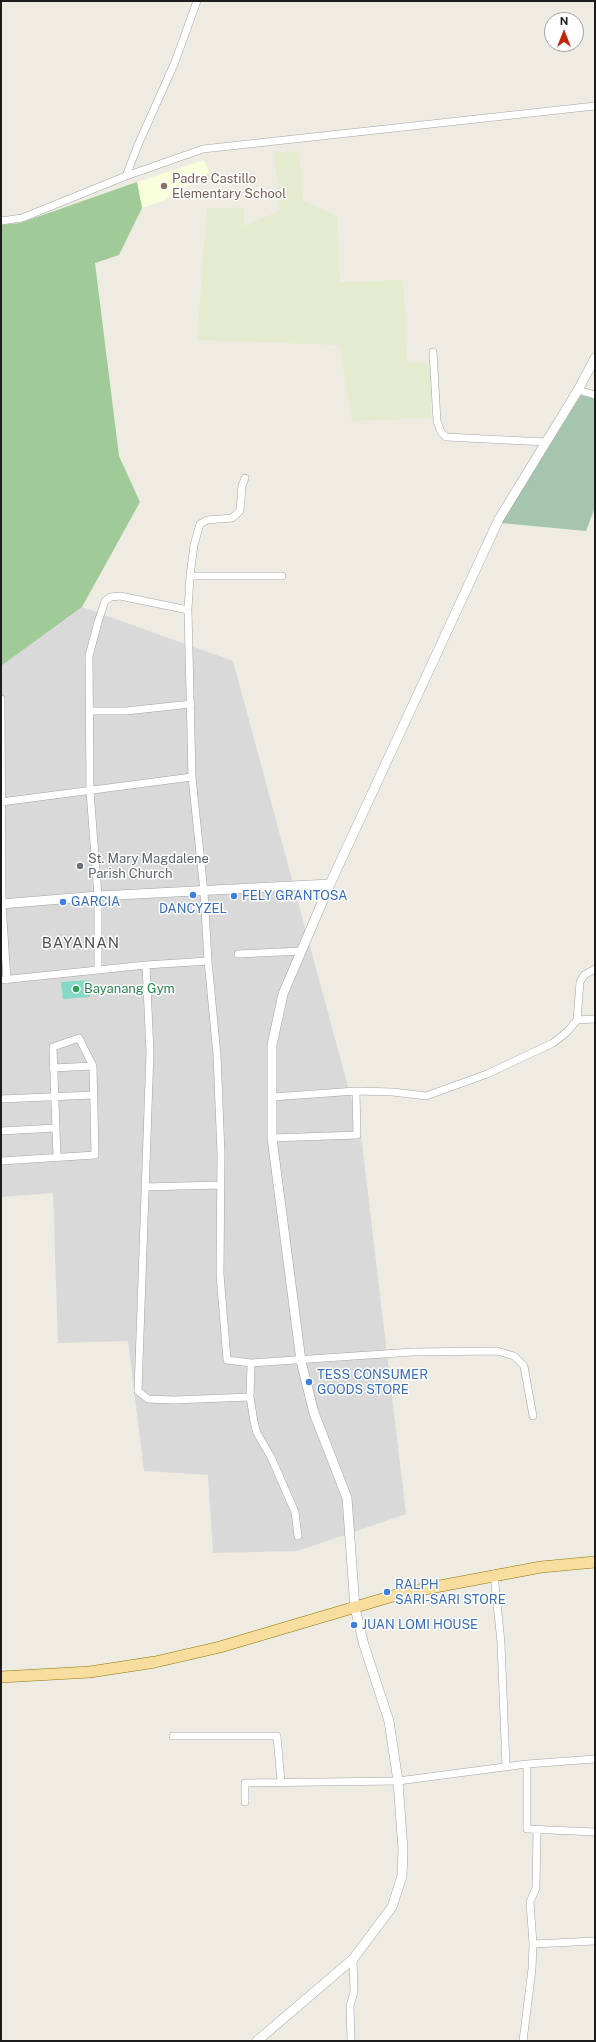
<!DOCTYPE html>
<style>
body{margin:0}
#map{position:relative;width:596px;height:2042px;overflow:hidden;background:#edebe2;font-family:"Public Sans",sans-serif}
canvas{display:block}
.frame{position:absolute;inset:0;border:2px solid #1c1c1c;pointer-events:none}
.north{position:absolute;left:544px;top:12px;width:40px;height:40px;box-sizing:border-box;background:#fff;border:1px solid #a4a4a4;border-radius:50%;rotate:0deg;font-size:11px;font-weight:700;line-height:16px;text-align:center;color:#1c1c1c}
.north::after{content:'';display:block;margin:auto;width:14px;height:18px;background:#be260a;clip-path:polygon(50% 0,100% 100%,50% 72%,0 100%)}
</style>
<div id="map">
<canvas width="596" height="2042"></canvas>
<div class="frame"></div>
<div class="north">N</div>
</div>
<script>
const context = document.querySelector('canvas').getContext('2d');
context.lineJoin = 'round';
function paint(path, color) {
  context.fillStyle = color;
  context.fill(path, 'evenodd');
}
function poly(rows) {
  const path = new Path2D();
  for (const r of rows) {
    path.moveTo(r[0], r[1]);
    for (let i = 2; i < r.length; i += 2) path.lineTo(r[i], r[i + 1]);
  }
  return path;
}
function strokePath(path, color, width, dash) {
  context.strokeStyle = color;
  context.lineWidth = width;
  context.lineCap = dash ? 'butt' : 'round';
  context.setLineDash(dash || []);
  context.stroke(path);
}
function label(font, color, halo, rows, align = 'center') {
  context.font = font + ' "Public Sans",sans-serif';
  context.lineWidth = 3;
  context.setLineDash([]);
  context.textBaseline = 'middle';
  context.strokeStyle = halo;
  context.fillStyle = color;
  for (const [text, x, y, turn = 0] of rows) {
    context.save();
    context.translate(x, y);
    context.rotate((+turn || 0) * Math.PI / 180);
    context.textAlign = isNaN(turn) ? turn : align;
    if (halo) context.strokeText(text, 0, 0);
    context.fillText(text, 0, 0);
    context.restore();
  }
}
paint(poly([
 [82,607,233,661,361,1135,406,1514,298,1551,213,1553,208,1475,144,1471,128,1341,58,1343,53,1193,1,1197,1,666]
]), '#dad9d9');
paint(poly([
 [204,160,210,172,164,201,142,208,137,182]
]), '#f8fddb');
paint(poly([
 [299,151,303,201,337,216,340,282,403,280,407,362,431,363,431,418,352,421,339,345,197,340,207,208,244,208,244,226,280,211,274,153]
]), '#e5ebce');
paint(poly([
 [137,182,142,208,119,255,95,263,119,456,140,502,82,607,1,666,1,225,20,223]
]), '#a0cb99');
paint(poly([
 [581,395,595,399,595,507,586,531,501,523]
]), '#a5c5af');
paint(poly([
 [89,980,90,997,63,999,61,982]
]), '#84d9c5');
const minor = poly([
 [126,176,138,145,175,62,197,1],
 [1,221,22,218,126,176,203,149,595,106],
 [433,352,437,421,441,432,446,437,546,442],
 [578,390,595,395],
 [245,478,242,486,240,511,232,518,207,520,200,524,194,545,190,576,188,610,192,777,204,892,208,961,217,1055,221,1154,220,1274,227,1360,251,1363,250,1397,254,1422,257,1433,271,1457,295,1512,298,1536],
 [190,576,282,576],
 [1,699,2,904,7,980],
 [91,711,126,711,191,704],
 [1,802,192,777],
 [238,954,302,951],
 [146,965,150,1052,138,1391,148,1399,174,1400,250,1397],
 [98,970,98,896,90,791,89,656,98,622,105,601,111,597,120,596,188,610],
 [1,980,146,965,208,961],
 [577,1020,595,1019],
 [53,1068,93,1066],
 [272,1097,356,1091,393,1092,426,1096,487,1074,553,1043,567,1032,577,1020,580,982,584,975,595,969],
 [1,1099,93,1095],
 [1,1131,56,1128],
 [272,1138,357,1135,356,1091],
 [1,1161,95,1155,93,1066,79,1038,53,1047,57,1157],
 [145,1187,220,1185],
 [251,1363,413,1352,497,1351,514,1356,524,1366,533,1416],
 [494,1574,501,1643,506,1767],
 [173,1736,277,1736,281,1782],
 [527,1764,527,1829,595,1832],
 [245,1802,245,1783,398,1781,527,1764,595,1759],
 [533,1944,595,1941],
 [351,2041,350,2006,354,1992,353,1959],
 [523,2041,532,1969,533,1944,530,1902,536,1888,537,1831]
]);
const tertiary = poly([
 [1,904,98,896,330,884],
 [257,2041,353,1959,392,1907,402,1876,403,1850,398,1781,389,1721,364,1645,355,1608,347,1498,314,1413,301,1361,272,1138,272,1045,283,994,330,884,499,519,578,390,595,358]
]);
const primary = poly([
 [1,1677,90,1672,155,1662,220,1647,403,1593,541,1567,595,1562]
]);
strokePath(minor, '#a3a3a3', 8);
strokePath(tertiary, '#a3a3a3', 10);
strokePath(primary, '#8d7607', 12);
strokePath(minor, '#fff', 7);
strokePath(tertiary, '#fff', 9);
strokePath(primary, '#f7de9e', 11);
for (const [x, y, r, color] of [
 [164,186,4,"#8d6e63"],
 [80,866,4,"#6b7280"],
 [193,895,4,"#3f7fe0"],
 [234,896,4,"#3f7fe0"],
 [63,902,4,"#3f7fe0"],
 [76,989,4,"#2e9e5b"],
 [309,1382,4,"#3f7fe0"],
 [387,1592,4,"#3f7fe0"],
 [354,1625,4,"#3f7fe0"]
]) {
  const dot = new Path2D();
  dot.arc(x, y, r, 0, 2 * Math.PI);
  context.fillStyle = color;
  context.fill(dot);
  strokePath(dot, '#fff', 1.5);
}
label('13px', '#785e54', '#fff', [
 ["Padre Castillo",172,179],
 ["Elementary School",172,194]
], 'left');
label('13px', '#5b616d', '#fff', [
 ["St. Mary Magdalene",88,859],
 ["Parish Church",88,874]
], 'left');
label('13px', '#366cbe', '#fff', [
 ["FELY GRANTOSA",242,896],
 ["GARCIA",71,902],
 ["DANCYZEL",193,909,"center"],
 ["TESS CONSUMER",317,1375],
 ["GOODS STORE",317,1390],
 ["RALPH",395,1585],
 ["SARI-SARI STORE",395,1600],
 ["JUAN LOMI HOUSE",362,1625]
], 'left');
label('13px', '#27864d', '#fff', [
 ["Bayanang Gym",84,989]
], 'left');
context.letterSpacing = '1px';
label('15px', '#4f4f4f', '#fff', [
 ["BAYANAN",81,943]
]);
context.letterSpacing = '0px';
</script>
